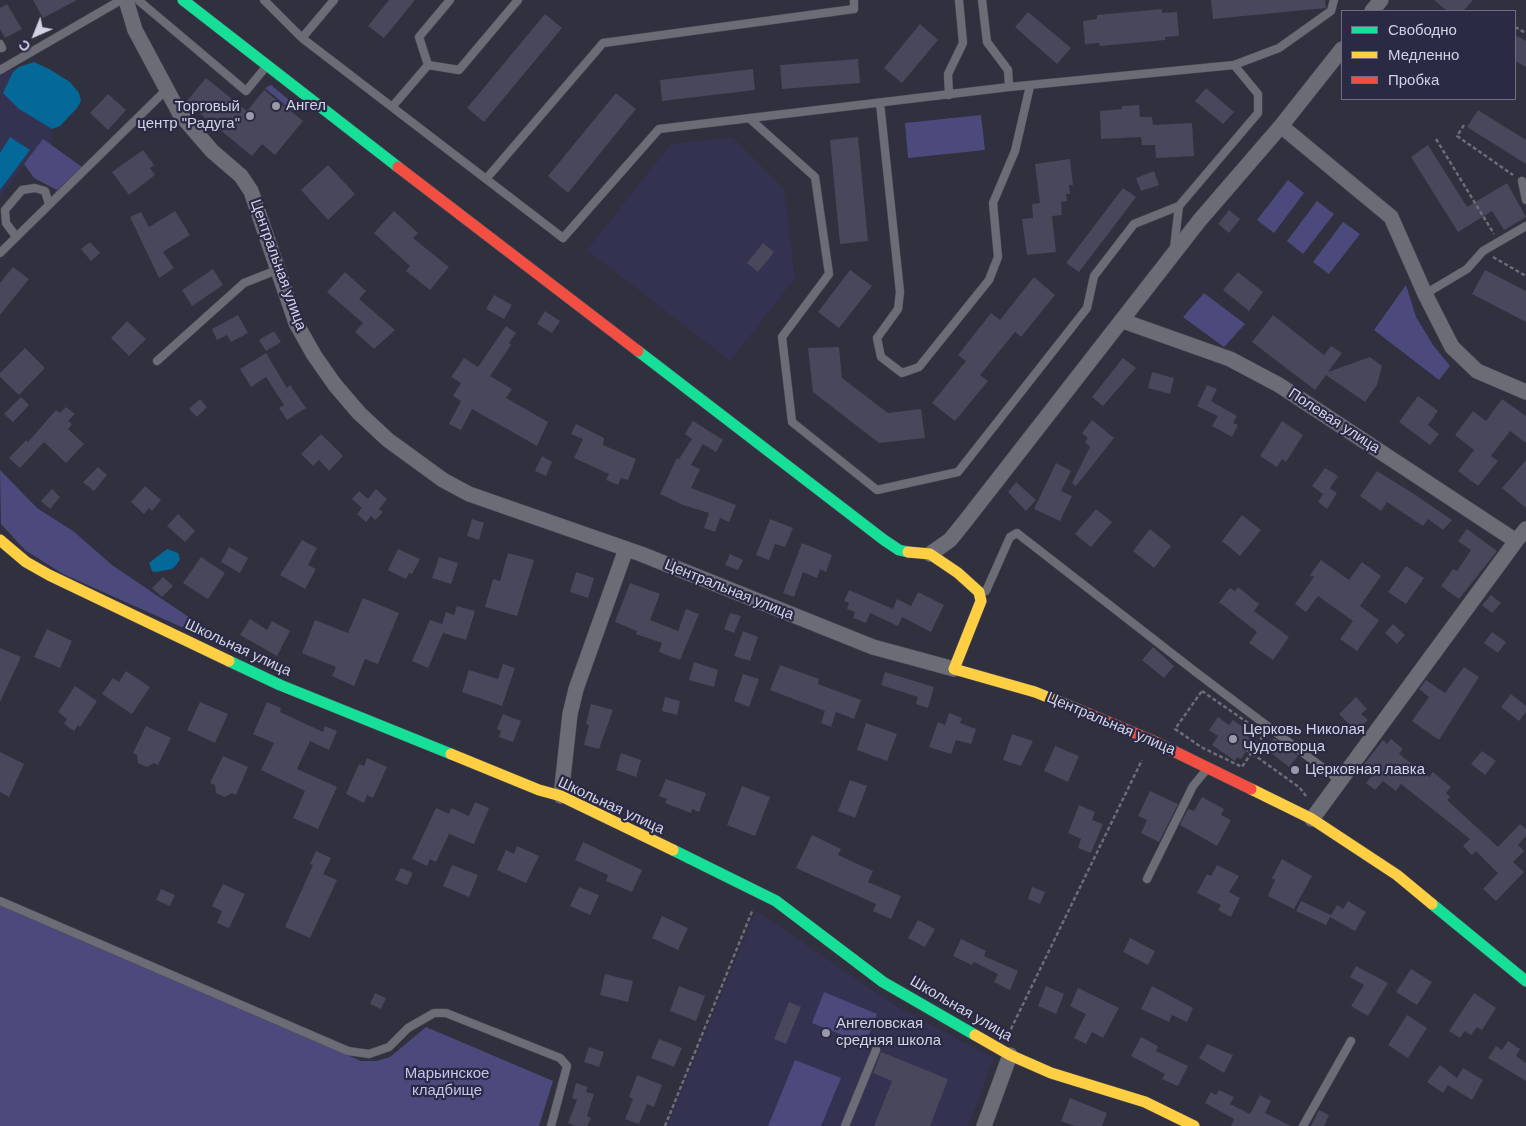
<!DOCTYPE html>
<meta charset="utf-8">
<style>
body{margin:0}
#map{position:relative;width:1526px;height:1126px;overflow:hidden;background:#30303f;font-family:Arial,sans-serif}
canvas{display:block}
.legend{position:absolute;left:1341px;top:10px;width:175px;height:90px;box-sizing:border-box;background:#2a2a45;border:1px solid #6d6d85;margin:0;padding:6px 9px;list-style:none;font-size:15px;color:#d1d2e4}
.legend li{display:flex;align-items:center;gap:10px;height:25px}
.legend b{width:25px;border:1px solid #6d6d85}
.north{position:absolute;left:10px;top:10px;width:50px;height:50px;-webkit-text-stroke:4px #2a2a45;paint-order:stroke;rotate:224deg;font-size:14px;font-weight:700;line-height:20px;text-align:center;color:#d1d2e4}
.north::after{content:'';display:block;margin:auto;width:18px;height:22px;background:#d1d2e4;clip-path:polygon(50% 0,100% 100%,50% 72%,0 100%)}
</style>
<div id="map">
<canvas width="1526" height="1126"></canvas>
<ul class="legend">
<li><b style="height:6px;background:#16e098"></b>Свободно</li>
<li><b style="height:6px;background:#ffcf43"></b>Медленно</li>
<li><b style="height:6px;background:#f24e42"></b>Пробка</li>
</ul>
<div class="north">С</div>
</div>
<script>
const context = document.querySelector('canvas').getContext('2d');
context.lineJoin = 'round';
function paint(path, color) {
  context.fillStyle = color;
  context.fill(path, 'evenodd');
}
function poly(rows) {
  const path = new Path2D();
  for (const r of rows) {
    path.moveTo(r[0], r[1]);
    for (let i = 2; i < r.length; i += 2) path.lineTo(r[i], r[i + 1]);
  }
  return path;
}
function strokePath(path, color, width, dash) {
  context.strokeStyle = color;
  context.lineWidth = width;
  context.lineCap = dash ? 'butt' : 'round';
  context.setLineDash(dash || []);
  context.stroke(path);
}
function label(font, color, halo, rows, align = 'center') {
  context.font = font + ' Arial,sans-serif';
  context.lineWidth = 4.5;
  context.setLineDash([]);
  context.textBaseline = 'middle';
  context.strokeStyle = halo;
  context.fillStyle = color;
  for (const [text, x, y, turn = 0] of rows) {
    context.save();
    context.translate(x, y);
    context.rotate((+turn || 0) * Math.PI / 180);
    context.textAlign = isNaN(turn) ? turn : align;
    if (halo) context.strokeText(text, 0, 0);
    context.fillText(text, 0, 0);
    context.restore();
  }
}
paint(poly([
 [19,67,13,72,19,109,52,129,52,145,43,140,2,195,0,203,0,74],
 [732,137,784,189,795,278,730,361,587,250,671,144],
 [756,911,901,1009,994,1058,968,1126,667,1126]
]), '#333251');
paint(poly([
 [271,85,293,103,291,110,265,88],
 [981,115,985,150,908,158,905,123],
 [43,139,82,167,57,190,34,178,24,164],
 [1288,180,1304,193,1274,233,1257,220],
 [1317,201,1334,214,1303,254,1287,241],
 [1343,222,1360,234,1329,274,1313,262],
 [1406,285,1416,317,1433,345,1450,366,1439,380,1374,330],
 [1204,293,1245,324,1224,347,1183,317],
 [0,470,37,508,73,531,112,565,196,622,186,629,63,574,25,550,1,524],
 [0,902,361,1061,376,1061,390,1057,426,1027,553,1081,539,1126,0,1126],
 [824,992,877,1014,865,1044,812,1023],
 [795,1060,841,1078,821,1126,768,1126]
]), '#4c4a7c');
paint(poly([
 [34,62,49,69,70,82,79,93,81,101,77,108,60,126,52,129,19,109,3,93,13,72,19,67],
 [10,137,30,150,0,190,0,153],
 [167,549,178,553,180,559,177,564,172,569,156,572,152,571,149,563]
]), '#046999');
paint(poly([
 [33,0,77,0,43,18],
 [389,0,415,0,384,38,368,26],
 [1211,0,1325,0,1326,8,1213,19],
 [1434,0,1473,0,1463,11,1447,11],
 [7,4,22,29,5,38,0,29,0,8],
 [1162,9,1162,13,1177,12,1179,36,1165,37,1165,40,1100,46,1099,43,1085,44,1083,21,1097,19,1097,15],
 [1028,12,1071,48,1057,64,1015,27],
 [545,14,562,28,484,122,467,108],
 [920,24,938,40,902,83,884,68],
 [1515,35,1526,41,1526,67,1515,61],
 [858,59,860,83,782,89,780,65],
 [753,69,755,90,662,101,660,80],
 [206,78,247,111,264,90,303,121,275,155,262,144,252,156,186,102],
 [1206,88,1234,112,1223,124,1195,101],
 [616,93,636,109,568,193,548,176],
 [108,94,126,110,108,130,90,113],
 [1139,105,1140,117,1152,117,1153,125,1192,123,1194,156,1156,158,1155,145,1142,145,1141,137,1101,139,1100,111,1122,109,1122,106],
 [1478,110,1526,140,1526,164,1467,127],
 [858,137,868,241,840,244,830,140],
 [1428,145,1467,207,1507,183,1526,217,1504,230,1492,211,1458,232,1411,157],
 [143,150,154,165,150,168,155,175,129,195,112,172],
 [1070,159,1073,185,1069,185,1070,194,1066,194,1067,201,1061,202,1062,215,1052,216,1056,252,1027,255,1022,219,1033,218,1032,204,1040,203,1035,164],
 [328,165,355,194,328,220,301,190],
 [1154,171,1159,185,1141,191,1136,178],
 [1123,188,1136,197,1079,272,1066,263],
 [1229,210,1240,219,1229,233,1218,224],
 [175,211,190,235,163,252,174,268,159,278,130,217,141,212,149,227],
 [394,211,418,233,413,238,449,267,430,290,406,271,410,266,374,233],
 [90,242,100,253,91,261,81,249],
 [763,243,774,252,758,272,747,263],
 [13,267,29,279,0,315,0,283],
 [213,269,223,285,192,306,182,290],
 [850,270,872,286,839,328,818,312],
 [1485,270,1526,291,1526,322,1472,294],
 [345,272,366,291,359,299,395,330,374,349,355,332,363,323,327,292],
 [1238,272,1263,292,1249,311,1223,290],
 [1034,277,1055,295,1021,337,1015,332,980,375,988,381,955,421,932,403,966,361,958,355,991,313,1000,320],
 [494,295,512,305,504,319,486,309],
 [545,311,560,321,552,333,537,324],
 [238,315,248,333,231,342,227,335,217,340,212,329],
 [1273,315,1324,355,1331,346,1342,353,1328,372,1370,357,1382,366,1377,385,1365,402,1326,375,1315,390,1252,342],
 [127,321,146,339,129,356,111,338],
 [506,326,516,333,509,343,511,345,490,376,512,389,506,398,548,422,537,446,472,409,461,430,449,424,461,401,453,396,461,383,451,377,464,358,478,367],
 [274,331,281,342,266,351,259,340],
 [839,347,842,378,888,413,921,409,925,438,879,443,813,392,808,348],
 [25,348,45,368,19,395,0,377,0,373],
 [266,353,287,388,290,385,306,408,287,420,279,408,284,405,266,377,251,387,240,369],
 [1123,358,1136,368,1103,406,1092,397],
 [1152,372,1174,378,1170,394,1148,388],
 [1207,385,1217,389,1211,401,1237,416,1233,423,1238,425,1232,437,1212,426,1218,416,1197,406],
 [1418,396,1438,411,1428,425,1439,434,1430,445,1399,422],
 [21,397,29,405,13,422,4,414],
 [200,399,207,407,197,417,189,409],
 [1502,399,1526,416,1526,443,1510,431,1491,456,1498,461,1478,486,1458,471,1474,450,1455,435,1473,411,1486,421],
 [66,407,75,414,68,421,72,424,68,429,84,444,66,463,44,442,20,468,9,458,26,440,28,442,56,410,60,413],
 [1092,420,1114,438,1076,486,1072,483,1090,447,1085,442,1088,438,1082,433],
 [693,421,723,440,716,452,703,444,691,465,700,469,691,488,736,505,729,522,720,518,715,532,704,528,709,513,683,505,660,494,677,458,679,459,692,439,685,434],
 [1282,421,1303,435,1286,462,1282,459,1277,467,1260,456],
 [576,424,604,438,603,445,636,459,628,480,621,478,618,485,606,480,609,474,574,458,583,439,571,434],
 [321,434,343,456,329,471,319,460,313,466,301,454],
 [542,456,552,462,546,476,535,471],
 [1526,460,1526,508,1502,488],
 [1056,463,1071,471,1061,491,1072,496,1060,521,1034,509],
 [98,467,107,475,94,491,83,482],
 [1325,468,1338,476,1330,488,1337,493,1327,509,1318,502,1323,494,1312,486],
 [1377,471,1414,494,1452,520,1443,530,1428,519,1423,526,1387,502,1381,511,1360,496],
 [1016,482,1036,500,1026,511,1008,492],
 [145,486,161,500,152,511,149,508,144,514,131,502],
 [52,489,60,497,50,509,41,501],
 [376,489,387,499,379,509,383,512,375,520,371,516,366,522,357,514,362,508,352,499,359,491,368,499],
 [1096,509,1112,522,1091,547,1075,534],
 [178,514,195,531,185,542,167,526],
 [1242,515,1261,530,1240,556,1222,541],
 [472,519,484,523,479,540,467,536],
 [770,519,793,528,785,547,775,544,769,560,756,555],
 [1150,529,1171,546,1154,568,1133,551],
 [1467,529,1497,551,1459,599,1441,586,1453,569,1457,571,1471,550,1458,541],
 [302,540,317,548,308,565,316,569,305,589,280,575],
 [802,543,832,555,826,572,820,569,817,578,803,572,794,597,783,593],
 [229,547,248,558,240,573,221,562],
 [398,549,420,559,412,574,409,573,406,579,388,570],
 [508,553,534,560,517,616,485,607,493,579,500,581],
 [730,554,743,560,738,570,725,565],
 [201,557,225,573,208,599,183,583],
 [439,557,458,563,451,584,432,578],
 [1321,560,1349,580,1362,562,1381,576,1360,606,1379,620,1357,651,1340,639,1353,621,1318,596,1306,612,1295,604,1314,577,1310,575],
 [1406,566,1424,578,1406,604,1388,592],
 [576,572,594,578,588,598,570,592],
 [163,577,173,586,162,597,152,588],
 [630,583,660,594,650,620,678,631,686,609,699,614,680,660,659,652,662,643,636,634,637,631,615,622],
 [1238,587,1259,604,1254,611,1289,637,1273,660,1249,643,1257,632,1219,602,1230,588,1235,591],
 [849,590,893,609,897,599,911,606,918,592,944,605,931,632,902,617,898,626,870,613,866,623,853,618,855,612,847,609,849,603,844,601],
 [1491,595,1501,603,1492,613,1482,605],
 [363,598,399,613,378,664,365,659,354,686,332,676,336,667,302,653,315,620,348,633],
 [457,606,475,611,466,640,443,633,428,668,412,661,430,620,442,624,446,612,454,615],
 [730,613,741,616,734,633,724,629],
 [250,619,267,630,272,621,290,631,277,656,240,635],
 [1393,624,1405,635,1397,644,1385,633],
 [47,629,72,641,60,668,34,657],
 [743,631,758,637,750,661,734,656],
 [1492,632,1506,642,1498,653,1484,643],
 [1153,647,1174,666,1164,678,1142,660],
 [0,648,21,657,0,702],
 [694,662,718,670,714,687,689,680],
 [503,664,515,668,502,706,462,692,469,670,498,679],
 [780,665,819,679,818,684,861,700,854,719,836,712,831,727,821,723,825,711,770,690],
 [1464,667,1479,677,1439,740,1412,721,1429,697,1419,689,1426,680,1445,693],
 [126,671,150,687,132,714,102,694,113,678,119,682],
 [885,672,934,687,928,708,916,704,918,697,881,685],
 [743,674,759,679,749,707,734,701],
 [75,686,97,701,80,727,78,725,74,731,64,724,67,719,58,712],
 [1511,694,1526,706,1526,712,1519,721,1501,707],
 [665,697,680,701,677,715,662,711],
 [1356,697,1367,709,1361,714,1368,720,1356,731,1339,714],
 [200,702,228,714,215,743,187,730],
 [267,702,281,708,280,712,323,732,325,726,337,731,329,750,310,741,297,769,337,787,318,829,293,818,305,791,261,770,274,743,253,734],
 [591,704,613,710,599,749,584,745,589,725,586,724],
 [949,713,962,718,960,723,976,729,971,744,956,740,951,754,929,747,938,722,945,725],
 [503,714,521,721,513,742,499,737,501,731,497,729],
 [1218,717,1229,725,1233,720,1251,733,1248,737,1253,741,1241,759,1237,757,1235,761,1212,745,1218,736,1209,730],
 [866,723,897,734,887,761,857,750],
 [146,726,171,738,158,765,154,763,147,767,138,763,137,755,133,753],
 [1012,734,1033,741,1021,766,1003,760],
 [1274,738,1298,756,1289,767,1266,749],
 [1391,739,1403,749,1399,754,1429,777,1433,772,1451,787,1446,793,1450,797,1447,800,1498,847,1520,824,1526,829,1526,836,1518,845,1524,851,1513,862,1524,872,1496,901,1483,889,1498,873,1476,851,1472,855,1463,846,1470,839,1401,784,1396,791,1383,781,1375,790,1366,783,1375,772,1364,764,1383,740,1387,744],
 [1055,746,1079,756,1068,782,1044,771],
 [1482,751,1496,761,1485,775,1471,764],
 [0,752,24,764,9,797,0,792],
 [621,753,641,760,636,777,616,770],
 [223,756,248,767,236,795,232,793,225,797,216,793,215,785,210,783],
 [367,758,387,767,373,798,367,795,364,803,346,794,359,764,364,766],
 [666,779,706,793,699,812,692,809,691,813,665,803,667,799,659,796],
 [850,780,867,786,855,818,838,811],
 [742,786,770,797,755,836,727,825],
 [1150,791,1178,804,1159,842,1141,833,1147,820,1138,816],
 [1202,797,1224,809,1221,815,1231,820,1217,846,1180,825,1188,809,1194,811],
 [475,802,489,808,474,844,449,834,436,862,430,859,427,866,412,859,436,808,449,814,451,808,469,816],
 [1079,805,1095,812,1092,820,1103,824,1091,853,1078,848,1081,839,1068,833],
 [812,835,841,849,838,855,873,871,868,882,901,896,891,919,873,911,876,904,796,868],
 [583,842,642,870,632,892,606,881,608,875,575,860],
 [517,846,539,856,526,883,497,870,506,850,514,854],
 [316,851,331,858,323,874,337,880,310,938,285,927,313,865,310,864],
 [1282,859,1312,876,1294,909,1268,896,1275,880,1272,878],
 [452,865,478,875,469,897,443,886],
 [1217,865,1239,876,1229,892,1240,898,1231,917,1218,910,1221,905,1197,893,1207,874,1211,876],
 [401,868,413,873,407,885,395,880],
 [223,884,245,894,229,928,217,923,222,911,212,906],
 [579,887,599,895,590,915,570,906],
 [1032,887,1045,892,1040,904,1028,899],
 [161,889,175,895,170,906,156,900],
 [1301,901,1331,915,1326,925,1296,911],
 [1348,901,1366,912,1355,931,1330,917,1337,905,1343,909],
 [662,916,688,928,678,950,652,938],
 [918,920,935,929,925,947,908,938],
 [1130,938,1155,951,1148,965,1123,952],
 [961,939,986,951,984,956,1018,971,1010,990,994,982,998,974,974,962,972,965,953,956],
 [1356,966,1388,983,1368,1016,1351,1006,1364,985,1350,977],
 [1411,969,1432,982,1417,1005,1396,992],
 [605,974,633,981,628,1002,600,995],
 [679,986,705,996,696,1021,670,1011],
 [1046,986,1064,994,1056,1014,1038,1006],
 [1152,986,1193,1008,1187,1022,1172,1015,1169,1022,1141,1009],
 [1078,988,1119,1008,1103,1038,1092,1032,1086,1044,1074,1038,1086,1014,1070,1006],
 [375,993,386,998,381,1009,370,1004],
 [1474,993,1496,1008,1482,1030,1477,1027,1471,1035,1465,1031,1460,1038,1449,1031],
 [789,1002,801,1007,786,1044,774,1039],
 [1407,1015,1427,1028,1408,1058,1388,1045],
 [1141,1037,1158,1046,1156,1051,1188,1066,1178,1086,1162,1079,1165,1074,1131,1056],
 [659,1039,682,1048,674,1067,651,1058],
 [1508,1041,1520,1049,1516,1056,1526,1063,1526,1081,1488,1058,1496,1046,1502,1050],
 [1207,1044,1233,1055,1224,1073,1199,1058],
 [589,1047,604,1052,599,1067,584,1062],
 [881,1052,948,1079,930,1126,874,1126,892,1081,873,1073],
 [1440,1065,1457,1078,1463,1068,1483,1080,1472,1100,1448,1085,1443,1093,1427,1082],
 [637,1075,662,1085,654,1107,647,1104,639,1124,625,1119,633,1099,629,1097],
 [576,1083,588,1087,586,1092,594,1094,587,1116,591,1118,587,1126,575,1126,568,1123,577,1100,572,1098],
 [1219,1090,1234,1097,1230,1104,1250,1114,1260,1095,1271,1101,1265,1113,1291,1126,1231,1126,1234,1119,1205,1103,1211,1092,1216,1095],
 [1070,1098,1107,1113,1102,1126,1075,1126,1061,1121],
 [1319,1110,1329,1115,1324,1126,1311,1126]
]), '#48475b');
const lane = poly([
 [138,0,246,91,265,68],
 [264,0,302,38,563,238,659,129,1009,87,1234,65,1258,94,1258,113,1179,206,1174,248],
 [982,0,987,42,1008,70,1009,87],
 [302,38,334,0],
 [0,44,2,48],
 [428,65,419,37,450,0],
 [1234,65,1279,48,1331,11,1334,0],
 [0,70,121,0],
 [949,95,948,74,963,43,959,0],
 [880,103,900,292,898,309,877,338,881,357,902,373,919,367,989,280,998,257,993,203,1015,151,1030,86],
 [392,107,428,65,459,70,518,0],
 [749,118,815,177,829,274,782,337,792,422,877,490,958,472,1087,308,1094,276,1134,224,1179,206],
 [486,179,603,43,854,9,854,0],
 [1522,181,1526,200],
 [15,235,6,223,5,210,22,190,35,188,45,191,49,204],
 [0,253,166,90],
 [1425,294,1467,269,1483,251,1526,226],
 [157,361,244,283,277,270],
 [981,592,986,591,1010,537,1017,533,1197,673,1339,780],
 [1147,879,1193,786,1207,769],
 [0,901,348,1051,369,1054,389,1047,408,1028,434,1013,446,1013,560,1058,567,1066,551,1126],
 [845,1126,876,1050],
 [1303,1126,1351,1041]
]);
const street = poly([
 [126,0,135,30,180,114,212,151,241,176,251,191,296,323,314,355,335,385,359,413,388,440,443,480,469,494,641,554,873,647,954,669],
 [1372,11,1381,0],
 [1281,126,1391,217,1425,294,1452,347,1477,371,1526,392],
 [1123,321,1230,359,1279,385,1516,541,1526,529],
 [930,554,950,540,963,524,1199,221,1281,126,1342,49],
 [561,796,570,714,576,689,626,549],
 [1312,819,1516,541],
 [984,1126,1010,1055]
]);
const fast = poly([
 [183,0,398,167],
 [638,351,884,540,899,550,908,552],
 [229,661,280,685,451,754],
 [673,850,776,901,883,982,975,1035],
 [1432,904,1526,981]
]);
const slow = poly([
 [0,540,26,562,49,575,229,661],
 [908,552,930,554,958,573,979,592,981,601,954,669,1035,692,1082,711],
 [451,754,539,790,561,796,673,850],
 [1251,789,1312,819,1397,875,1432,904],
 [975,1035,1010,1055,1051,1073,1145,1102,1194,1126]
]);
const jam = poly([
 [398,167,638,351],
 [1082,711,1151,740,1251,789]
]);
strokePath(lane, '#4e4e5a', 9);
strokePath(street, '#4e4e5a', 16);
strokePath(fast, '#4e4e5a', 12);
strokePath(slow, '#4e4e5a', 12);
strokePath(jam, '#4e4e5a', 12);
strokePath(poly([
 [1515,27,1526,33],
 [1464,125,1457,136,1513,175],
 [1436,139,1494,234],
 [1493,257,1526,276],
 [1202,691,1264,734,1242,767,1201,747,1175,729,1202,691],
 [1247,750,1299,787,1306,796],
 [1008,1035,1142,760],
 [665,1126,753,909]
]), '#6c6d79', 2.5, [4, 2.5]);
strokePath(lane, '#6c6c77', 8);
strokePath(street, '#6c6c77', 15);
strokePath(fast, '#16e098', 11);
strokePath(slow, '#ffcf43', 11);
strokePath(jam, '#f24e42', 11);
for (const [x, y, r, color] of [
 [276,106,5,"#99a"],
 [250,116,5,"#99a"],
 [1233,739,5,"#99a"],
 [1295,770,5,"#99a"],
 [826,1033,5,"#99a"]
]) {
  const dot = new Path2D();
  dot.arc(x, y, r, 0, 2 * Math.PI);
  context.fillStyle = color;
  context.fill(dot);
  strokePath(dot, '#2a2a45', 2);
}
label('15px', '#d1d2e4', '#2a2a45', [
 ["Ангел",286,106],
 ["Торговый",240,107,"right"],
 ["центр \"Радуга\"",240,124,"right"],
 ["Церковь Николая",1243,730],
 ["Чудотворца",1243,747],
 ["Церковная лавка",1305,770],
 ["Ангеловская",836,1024],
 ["средняя школа",836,1041]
], 'left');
label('15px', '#d1d2e4', '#2a2a45', [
 ["Центральная улица",278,265,70],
 ["Полевая улица",1334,421,33],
 ["Центральная улица",729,590,22],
 ["Школьная улица",238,648,25],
 ["Центральная улица",1111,724,23],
 ["Школьная улица",611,806,25],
 ["Школьная улица",961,1009,30]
]);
label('15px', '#c4c5ef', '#2a2a45', [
 ["Марьинское",447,1074],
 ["кладбище",447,1091]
]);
</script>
